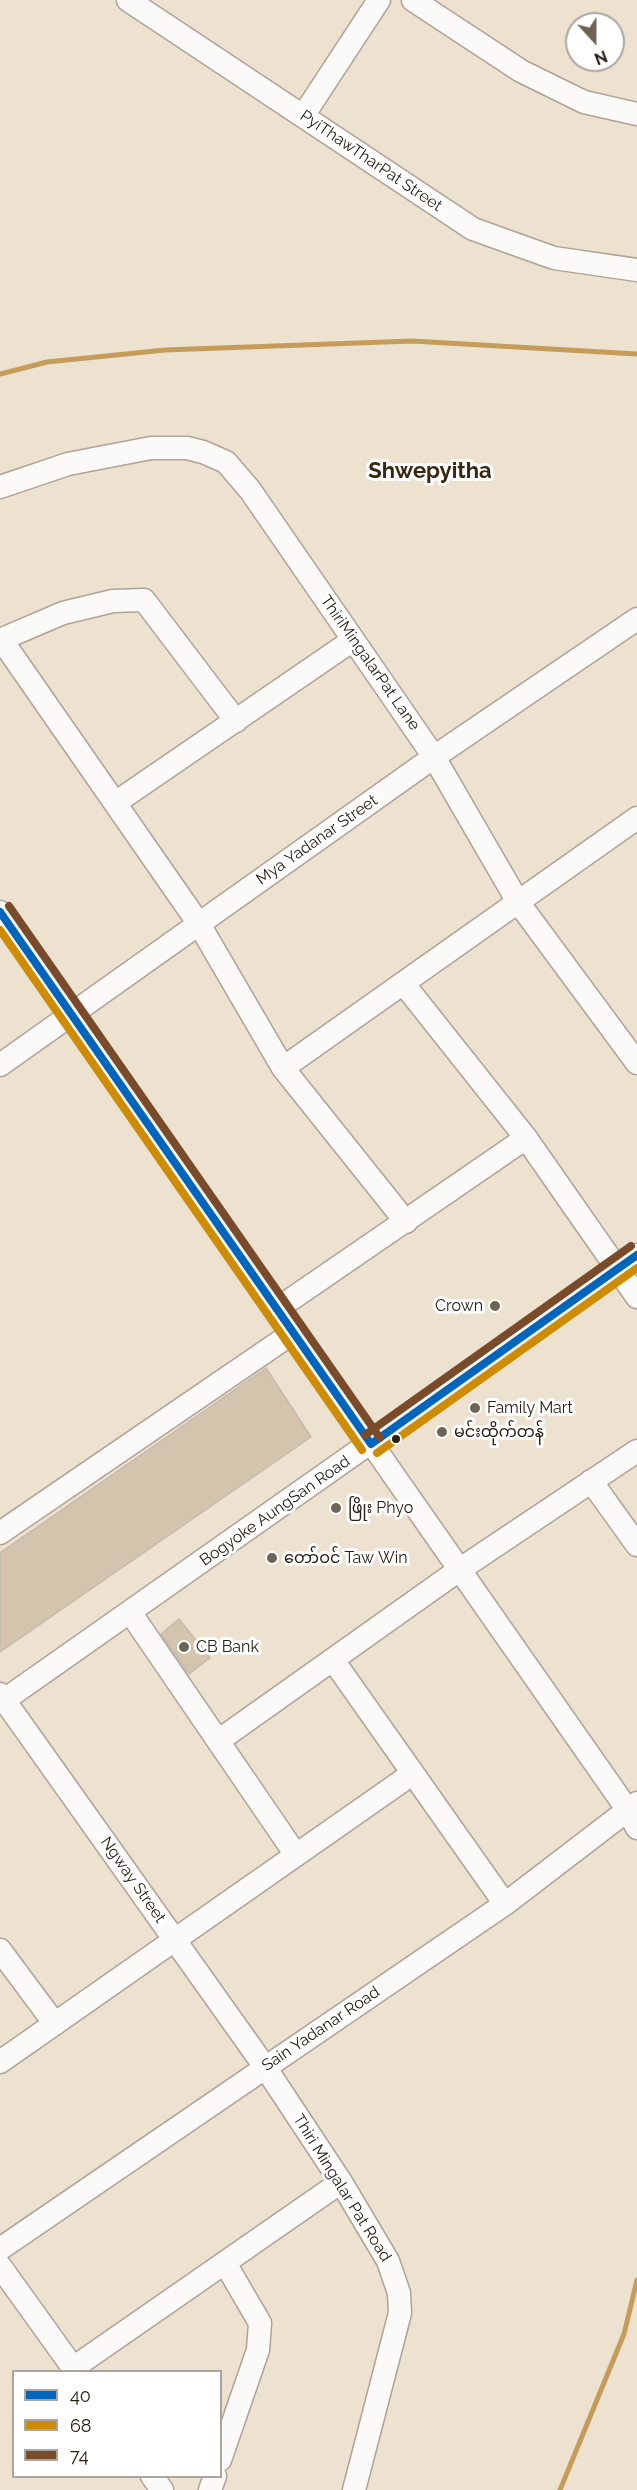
<!DOCTYPE html>
<meta charset="utf-8">
<style>
body{margin:0}
#map{position:relative;width:637px;height:2490px;overflow:hidden;background:#ede1d0;font-family:Raleway,sans-serif}
canvas{display:block}
.legend{position:absolute;left:12px;top:2370px;width:210px;height:108px;box-sizing:border-box;background:#fff;border:2px solid #a9a6a1;margin:0;padding:8px 10px;list-style:none;font-size:18px;color:#282015}
.legend li{display:flex;align-items:center;gap:12px;height:30px}
.legend b{width:30px;border:2px solid #a9a6a1}
.north{position:absolute;left:565px;top:12px;width:60px;height:60px;box-sizing:border-box;background:#fff;border:2px solid #a9a6a1;border-radius:50%;rotate:159deg;font-size:16px;font-weight:700;line-height:24px;text-align:center;color:#282015}
.north::after{content:'';display:block;margin:auto;width:21px;height:27px;background:#6d6456;clip-path:polygon(50% 0,100% 100%,50% 72%,0 100%)}
</style>
<div id="map">
<canvas width="637" height="2490"></canvas>
<ul class="legend">
<li><b style="height:8px;background:#0065bd"></b>40</li>
<li><b style="height:8px;background:#ce8b04"></b>68</li>
<li><b style="height:8px;background:#7a4b2a"></b>74</li>
</ul>
<div class="north">N</div>
</div>
<script>
const context = document.querySelector('canvas').getContext('2d');
context.lineJoin = 'round';
function poly(rows) {
  const path = new Path2D();
  for (const r of rows) {
    path.moveTo(r[0], r[1]);
    for (let i = 2; i < r.length; i += 2) path.lineTo(r[i], r[i + 1]);
  }
  return path;
}
function strokePath(path, color, width, dash) {
  context.strokeStyle = color;
  context.lineWidth = width;
  context.lineCap = dash ? 'butt' : 'round';
  context.setLineDash(dash || []);
  context.stroke(path);
}
function paint(path, color) {
  context.fillStyle = color;
  context.fill(path, 'evenodd');
}
function label(font, color, halo, rows, align = 'center') {
  context.font = font + ' Raleway,"Noto Sans Myanmar",sans-serif';
  context.lineWidth = 6;
  context.setLineDash([]);
  context.textBaseline = 'middle';
  context.strokeStyle = halo;
  context.fillStyle = color;
  for (const [text, x, y, turn = 0] of rows) {
    context.save();
    context.translate(x, y);
    context.rotate((+turn || 0) * Math.PI / 180);
    context.textAlign = isNaN(turn) ? turn : align;
    if (halo) context.strokeText(text, 0, 0);
    context.fillText(text, 0, 0);
    context.restore();
  }
}
strokePath(poly([
 [0,374,47,362,165,350,412,341,637,354],
 [560,2490,624,2334,637,2280]
]), '#c69c5b', 5);
const building = poly([
 [266,1368,311,1437,0,1652,0,1553,266,1368],
 [179,1619,210,1658,189,1674,161,1634,179,1619]
]);
paint(building, '#d4c4ad');
strokePath(building, '#c4baad', 1.5);
const minor = poly([
 [128,0,473,229,554,258,637,270],
 [413,0,521,71,584,102,637,114],
 [303,116,379,0],
 [0,487,68,464,151,448,187,448,203,452,226,462,250,490,434,757,518,902,637,1063],
 [1,639,199,924,283,1068,406,1222],
 [0,640,63,613,113,601,144,600,236,721],
 [115,803,353,640],
 [0,912,627,1809,637,1828],
 [403,983,526,1138,637,1297],
 [0,1065,434,757,637,619],
 [283,1068,637,818],
 [277,1309,526,1138],
 [591,1481,637,1545],
 [0,1533,294,1332],
 [130,1612,296,1855],
 [333,1660,505,1904],
 [0,1694,265,2067,341,2182,388,2261,399,2293,400,2313,354,2490],
 [0,1703,637,1255],
 [218,1741,459,1570,637,1451],
 [0,1950,55,2024],
 [0,2062,412,1774],
 [0,2249,505,1904,637,1803],
 [0,2266,76,2372],
 [73,2368,341,2182],
 [220,2460,258,2350,260,2323,225,2263],
 [152,2476,162,2490],
 [210,2490,215,2476]
]);
strokePath(minor, '#ada396', 25);
strokePath(minor, '#fcfaf8', 22);
strokePath(poly([
 [0,912,371,1444],
 [371,1444,637,1255]
]), '#0065bd', 8);
strokePath(poly([
 [0,930,362,1450],
 [377,1453,637,1268]
]), '#ce8b04', 8);
strokePath(poly([
 [9,906,380,1438],
 [365,1435,631,1246]
]), '#7a4b2a', 8);
for (const [x, y, r, color] of [
 [495,1306,6,"#6d6456"],
 [475,1408,6,"#6d6456"],
 [442,1432,6,"#6d6456"],
 [396,1439,5,"#282015"],
 [336,1508,6,"#6d6456"],
 [272,1558,6,"#6d6456"],
 [184,1647,6,"#6d6456"]
]) {
  const dot = new Path2D();
  dot.arc(x, y, r, 0, 2 * Math.PI);
  context.fillStyle = color;
  context.fill(dot);
  strokePath(dot, '#fff', 2);
}
label('16px', '#282015', '#fff', [
 ["PyiThawTharPat Street",371,161,34],
 ["ThiriMingalarPat Lane",370,663,55],
 ["Mya Yadanar Street",317,840,-35],
 ["Bogyoke AungSan Road",275,1511,-35],
 ["Ngway Street",133,1880,55],
 ["Sain Yadanar Road",321,2029,-34],
 ["Thiri Mingalar Pat Road",342,2188,58]
]);
label('16px', '#282015', '#fff', [
 ["Crown",483,1306,"right"],
 ["Family Mart",487,1408],
 ["မင်းထိုက်တန်",454,1432],
 ["ဖြိုး Phyo",348,1508],
 ["တော်ဝင် Taw Win",284,1558],
 ["CB Bank",196,1647]
], 'left');
label('bold 22px', '#39280f', '#fff', [
 ["Shwepyitha",430,471]
]);
</script>
